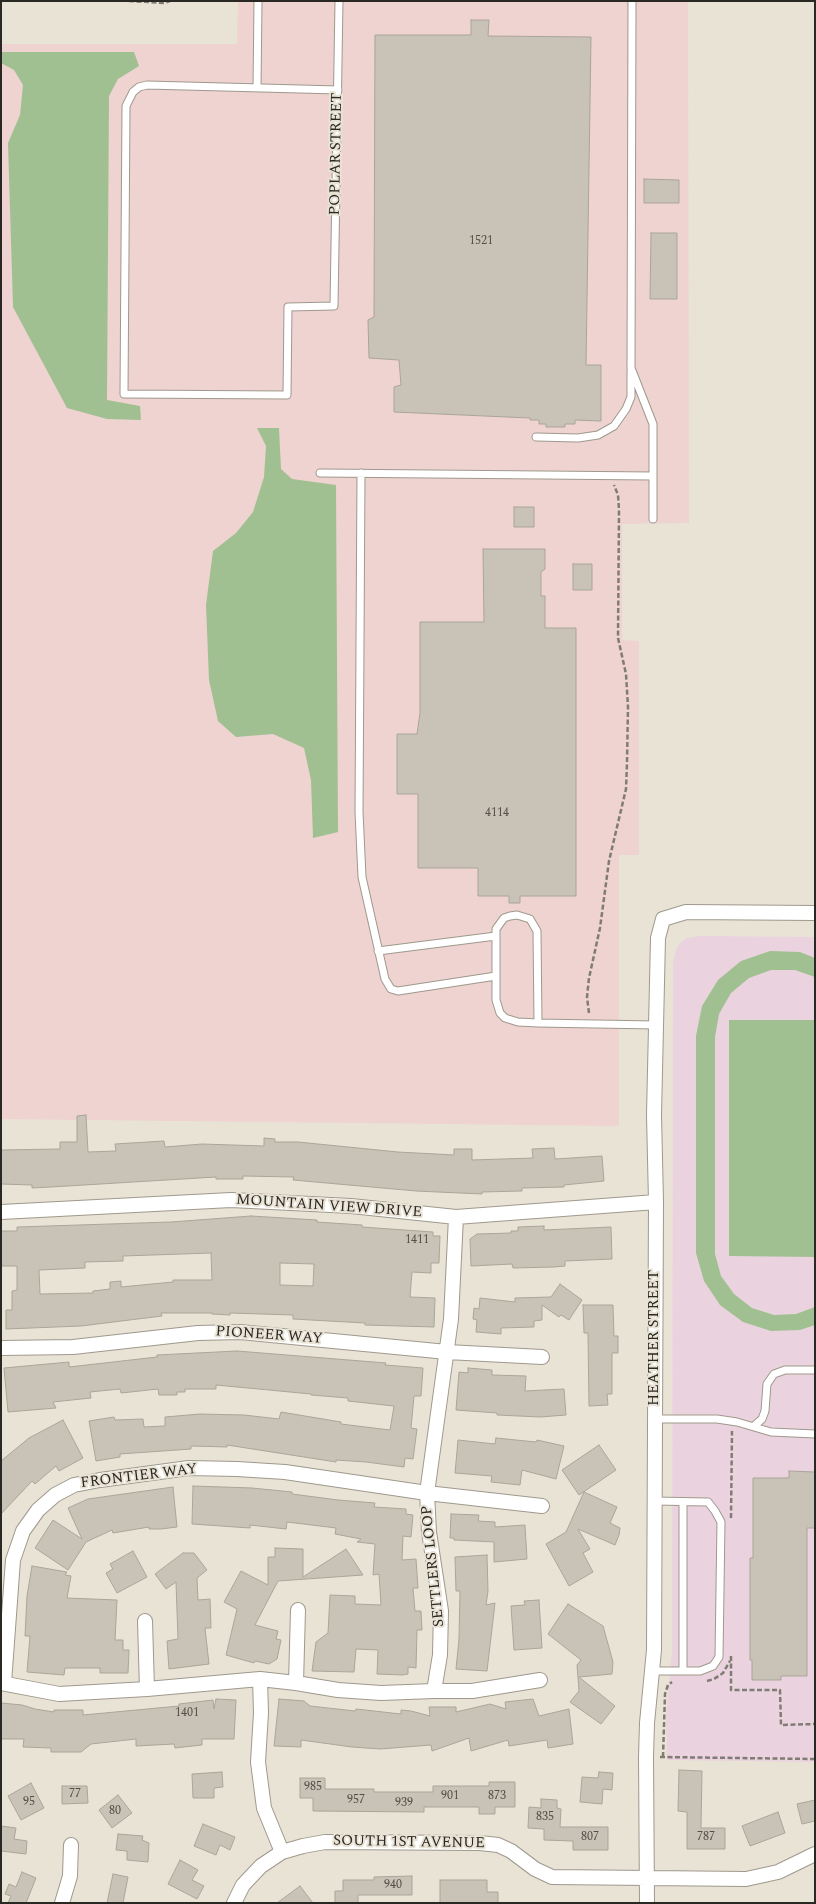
<!DOCTYPE html>
<style>
body{margin:0}
#map{position:relative;width:816px;height:1904px;overflow:hidden;background:#e9e3d6;font-family:Spectral,serif}
canvas{display:block}
.frame{position:absolute;inset:0;border:2px solid #2a2823;pointer-events:none}
</style>
<div id="map">
<canvas width="816" height="1904"></canvas>
<div class="frame"></div>
</div>
<script>
const context = document.querySelector('canvas').getContext('2d');
context.lineJoin = 'round';
function paint(path, color) {
  context.fillStyle = color;
  context.fill(path, 'evenodd');
}
function poly(rows) {
  const path = new Path2D();
  for (const r of rows) {
    path.moveTo(r[0], r[1]);
    for (let i = 2; i < r.length; i += 2) path.lineTo(r[i], r[i + 1]);
  }
  return path;
}
function strokePath(path, color, width, dash) {
  context.strokeStyle = color;
  context.lineWidth = width;
  context.lineCap = dash ? 'butt' : 'round';
  context.setLineDash(dash || []);
  context.stroke(path);
}
function label(font, color, halo, rows, align = 'center') {
  context.font = font + ' Spectral,serif';
  context.lineWidth = 4;
  context.setLineDash([]);
  context.textBaseline = 'middle';
  context.strokeStyle = halo;
  context.fillStyle = color;
  for (const [text, x, y, turn = 0] of rows) {
    context.save();
    context.translate(x, y);
    context.rotate((+turn || 0) * Math.PI / 180);
    context.textAlign = isNaN(turn) ? turn : align;
    if (halo) context.strokeText(text, 0, 0);
    context.fillText(text, 0, 0);
    context.restore();
  }
}
paint(poly([
 [238,1,688,1,689,523,622,524,622,640,639,641,639,855,619,855,619,1126,1,1119,1,44,237,44]
]), '#eed3d0');
paint(poly([
 [700,936,815,937,815,1762,667,1760,666,1715,672,1652,673,963,676,950,680,943,687,938]
]), '#ead3df');
paint(poly([
 [1,52,134,52,139,66,118,79,109,96,107,400,140,406,141,420,107,419,67,408,13,307,8,143,20,115,23,85,14,70,1,63],
 [257,428,279,428,281,469,292,479,336,485,338,832,313,838,311,780,304,748,273,734,236,737,218,721,209,680,206,605,213,551,236,533,253,512,264,477,266,446],
 [770,951,800,952,815,958,815,977,795,970,771,970,749,978,731,993,719,1014,715,1037,715,1254,721,1276,734,1294,752,1308,774,1315,796,1314,815,1307,815,1325,800,1330,771,1331,743,1322,720,1305,704,1281,696,1253,696,1036,702,1006,718,980,741,961],
 [729,1020,815,1020,815,1257,729,1256]
]), '#a0c091');
const building = poly([
 [471,20,489,20,488,36,591,37,586,365,601,365,601,421,575,420,575,424,565,424,565,427,546,427,546,424,539,424,539,420,530,420,530,418,394,412,394,387,401,385,399,360,369,358,368,320,374,317,375,35,471,35,471,20],
 [644,179,679,180,679,203,644,203,644,179],
 [651,233,677,233,677,299,650,299,651,233],
 [514,507,534,507,534,527,514,527,514,507],
 [483,549,545,549,545,569,541,572,541,596,545,596,545,628,576,628,576,896,520,896,520,903,509,903,509,896,478,896,478,868,418,868,418,794,397,794,397,734,417,734,420,713,420,622,484,622,483,549],
 [573,564,592,564,592,590,573,590,573,564],
 [86,1115,88,1152,116,1151,115,1144,164,1141,165,1147,202,1144,264,1146,264,1138,275,1139,275,1142,298,1142,398,1152,454,1155,454,1149,472,1149,472,1160,533,1158,532,1149,554,1148,555,1159,602,1156,604,1181,564,1185,564,1187,522,1188,522,1191,482,1192,482,1194,416,1191,293,1180,294,1177,243,1176,243,1179,216,1179,216,1177,51,1187,32,1188,32,1185,1,1184,1,1150,60,1149,60,1142,77,1142,77,1116,86,1115],
 [251,1216,317,1220,317,1222,362,1225,362,1227,433,1232,433,1236,440,1236,439,1263,431,1263,431,1273,412,1272,410,1297,435,1298,434,1327,365,1325,365,1323,293,1319,293,1315,230,1313,230,1315,212,1314,212,1313,161,1313,162,1316,81,1326,6,1329,6,1310,12,1310,12,1291,17,1290,17,1266,1,1266,1,1231,17,1231,17,1227,171,1222,251,1216],
 [211,1253,212,1280,173,1280,173,1282,121,1287,121,1281,110,1282,110,1289,93,1291,93,1293,40,1294,39,1270,85,1268,85,1262,123,1261,123,1256,211,1253],
 [280,1263,314,1264,313,1286,280,1285,280,1263],
 [544,1226,544,1230,611,1227,612,1259,565,1261,565,1266,554,1267,513,1268,512,1264,471,1266,470,1239,477,1234,511,1233,511,1231,518,1231,518,1227,544,1226],
 [560,1284,582,1300,569,1320,561,1315,559,1317,542,1305,542,1320,534,1321,534,1327,501,1328,501,1334,476,1332,477,1320,473,1319,474,1308,479,1309,480,1298,515,1302,515,1298,551,1297,560,1284],
 [583,1305,613,1305,614,1336,618,1336,618,1353,612,1353,612,1394,607,1394,608,1405,589,1406,588,1333,584,1333,583,1305],
 [237,1351,386,1363,385,1365,423,1368,421,1396,414,1396,411,1428,417,1429,413,1459,405,1458,404,1467,366,1462,336,1460,336,1462,227,1445,227,1447,191,1446,191,1449,120,1454,120,1457,96,1461,89,1421,114,1417,115,1420,143,1419,144,1427,165,1426,165,1417,200,1414,244,1415,279,1419,281,1412,341,1422,341,1424,390,1430,394,1406,348,1401,348,1398,311,1395,311,1394,216,1385,216,1389,185,1389,185,1392,177,1392,177,1395,159,1395,158,1389,121,1393,120,1389,90,1392,91,1398,53,1402,56,1408,8,1412,4,1368,69,1362,69,1367,157,1357,157,1355,237,1351],
 [468,1368,492,1370,492,1375,526,1376,525,1391,564,1389,566,1415,540,1417,497,1415,497,1413,456,1410,459,1372,468,1373,468,1368],
 [63,1420,83,1458,59,1471,56,1466,35,1484,32,1481,1,1514,1,1461,29,1438,63,1420],
 [496,1438,536,1442,537,1440,564,1446,556,1479,522,1470,520,1485,491,1482,492,1476,455,1473,458,1440,495,1444,496,1438],
 [599,1445,616,1470,579,1495,562,1470,599,1445],
 [789,1471,815,1472,815,1528,807,1528,807,1676,781,1676,781,1680,752,1680,752,1660,750,1660,750,1558,753,1558,753,1478,789,1478,789,1471],
 [193,1486,252,1488,292,1492,292,1494,338,1500,375,1503,374,1507,406,1509,406,1514,413,1515,411,1537,403,1536,402,1560,416,1559,418,1588,413,1588,415,1611,421,1611,422,1630,417,1630,416,1668,408,1667,408,1674,402,1675,377,1674,378,1650,356,1649,354,1672,312,1671,316,1642,328,1633,330,1595,355,1596,355,1604,381,1605,379,1574,373,1575,375,1544,357,1542,361,1539,335,1534,336,1528,287,1522,286,1529,250,1525,250,1528,192,1524,193,1486],
 [173,1487,177,1527,161,1529,149,1529,149,1527,113,1533,112,1530,86,1542,68,1570,35,1548,53,1520,82,1539,68,1508,88,1499,173,1487],
 [584,1492,617,1507,610,1523,620,1528,619,1535,615,1545,578,1529,590,1549,583,1553,593,1572,569,1586,546,1544,566,1532,584,1492],
 [451,1514,479,1515,478,1521,495,1522,495,1527,525,1525,527,1559,494,1562,494,1542,454,1540,454,1538,450,1538,451,1514],
 [275,1548,303,1549,303,1577,346,1549,363,1575,278,1581,255,1625,278,1631,276,1639,281,1640,277,1659,269,1664,255,1661,254,1663,226,1655,237,1609,224,1602,241,1571,268,1585,268,1557,275,1557,275,1548],
 [133,1551,147,1577,117,1593,106,1573,113,1569,110,1564,133,1551],
 [183,1553,194,1553,207,1570,197,1578,198,1600,210,1599,211,1628,205,1628,209,1664,169,1669,167,1641,178,1639,176,1582,166,1589,155,1574,183,1553],
 [487,1555,488,1591,486,1605,495,1603,487,1671,456,1669,459,1639,460,1591,456,1591,455,1557,487,1555],
 [32,1566,67,1572,65,1575,71,1576,67,1598,117,1600,115,1640,123,1640,123,1650,129,1650,128,1673,100,1673,100,1668,65,1668,64,1675,27,1672,30,1636,25,1636,27,1596,32,1566],
 [539,1600,542,1648,514,1650,511,1606,525,1605,524,1601,539,1600],
 [568,1604,603,1626,613,1662,612,1674,579,1677,615,1706,601,1724,570,1702,579,1691,577,1665,581,1660,548,1634,568,1604],
 [216,1699,236,1700,234,1739,202,1739,202,1745,175,1748,174,1744,136,1746,136,1739,91,1744,81,1752,51,1752,51,1748,23,1747,24,1739,1,1739,1,1703,22,1705,35,1709,54,1712,54,1710,83,1710,83,1715,179,1706,179,1704,213,1700,214,1709,216,1699],
 [279,1699,304,1701,310,1706,355,1711,356,1709,401,1714,401,1710,411,1711,430,1716,429,1707,456,1707,456,1712,490,1704,506,1709,505,1702,533,1699,539,1716,569,1709,573,1744,548,1748,547,1740,509,1746,508,1740,471,1751,469,1738,432,1751,431,1745,380,1749,352,1747,301,1740,301,1747,274,1746,279,1699],
 [679,1770,702,1771,701,1828,725,1828,725,1849,687,1849,687,1812,678,1811,679,1770],
 [222,1772,223,1787,214,1788,214,1798,193,1798,192,1774,222,1772],
 [599,1772,613,1773,612,1790,603,1789,602,1804,580,1802,582,1777,598,1778,599,1772],
 [300,1778,325,1778,325,1789,374,1789,374,1792,433,1792,433,1786,489,1786,489,1782,515,1782,515,1807,495,1807,495,1814,479,1814,479,1807,424,1807,424,1812,313,1811,313,1798,300,1798,300,1778],
 [31,1783,44,1808,21,1820,8,1796,31,1783],
 [62,1786,87,1786,88,1803,62,1804,62,1786],
 [118,1795,132,1813,112,1828,99,1810,118,1795],
 [541,1799,557,1800,557,1808,561,1809,560,1827,608,1827,608,1850,573,1850,573,1841,544,1840,544,1829,528,1828,529,1807,541,1808,541,1799],
 [815,1800,815,1821,802,1824,797,1804,815,1800],
 [778,1812,785,1833,750,1846,742,1826,778,1812],
 [203,1824,235,1837,230,1850,220,1845,216,1855,194,1846,203,1824],
 [1,1826,16,1828,14,1839,27,1841,26,1854,1,1851,1,1826],
 [118,1834,143,1836,142,1840,149,1843,148,1862,127,1860,127,1851,116,1850,118,1834],
 [180,1860,198,1870,192,1880,204,1886,197,1899,168,1884,180,1860],
 [22,1872,36,1878,26,1903,8,1903,11,1896,5,1894,9,1884,16,1887,22,1872],
 [113,1874,128,1877,123,1903,107,1903,113,1874],
 [412,1876,412,1895,358,1895,358,1903,335,1903,335,1891,343,1891,343,1880,374,1880,374,1877,412,1876],
 [440,1880,487,1880,487,1892,498,1892,498,1903,440,1903,440,1880],
 [300,1886,313,1903,277,1903,300,1886]
]);
paint(building, '#c8c3b6');
strokePath(building, '#aba599', 1);
const lane = poly([
 [632,1,631,368,653,424,653,519],
 [257,88,258,1],
 [338,90,147,85,139,87,133,92,126,106,124,394,287,395,288,307,334,306,339,1],
 [536,437,578,438,598,435,614,426,626,409,631,397,631,371],
 [320,473,653,476],
 [361,473,359,812,362,877,385,979,391,989,398,991,496,976],
 [378,951,496,936],
 [538,1023,537,931,530,919,517,915,510,916,504,918,496,929,496,1000,500,1013,505,1018,518,1022,538,1023,596,1024,656,1025],
 [655,1419,717,1419,737,1422,771,1432,815,1434],
 [754,1426,762,1419,765,1411,767,1384,774,1374,785,1370,815,1370],
 [683,1502,683,1671],
 [653,1671,700,1671,713,1666,719,1657,721,1522,715,1511,708,1502,655,1501]
]);
const street = poly([
 [1,1212,231,1200,351,1206,456,1217,656,1202],
 [1,1348,73,1347,198,1333,240,1332,447,1352,542,1357],
 [145,1621,147,1689],
 [260,1679,261,1713,258,1762,264,1808,282,1852],
 [1,1683,59,1694,147,1689,260,1679,296,1683,338,1690,381,1693,434,1691,440,1655,441,1611,429,1532,427,1493,451,1319,456,1217],
 [4,1683,13,1560,23,1531,38,1510,55,1495,74,1485,100,1480,189,1468,237,1469,285,1472,427,1493,542,1506],
 [296,1683,298,1610],
 [434,1691,472,1691,540,1680],
 [62,1903,70,1876,71,1845],
 [234,1903,243,1885,261,1866,282,1852,303,1846,325,1842,480,1843,498,1845,511,1851,535,1869,552,1877,746,1879,778,1872,815,1854],
 [647,1903,646,1757,647,1723,654,1650,656,1202,654,1115,658,938,663,919,686,912,815,913]
]);
strokePath(lane, '#9f998d', 9);
strokePath(street, '#9f998d', 16);
strokePath(poly([
 [129,1,165,3,170,1],
 [589,1013,587,997,589,978,600,928,609,861,626,789,627,763,628,707,626,674,618,638,619,510,618,495,614,485],
 [731,1518,732,1431],
 [731,1656,731,1690,780,1690,781,1725,815,1724],
 [707,1681,714,1679,723,1673,730,1661],
 [660,1757,815,1759],
 [663,1757,665,1694,668,1685,672,1682]
]), '#807c74', 2.5, [5, 2.5]);
strokePath(lane, '#fff', 7);
strokePath(street, '#fff', 14);
label('12px', '#524f48', null, [
 ["1521",481,242],
 ["4114",497,814],
 ["1411",417,1241],
 ["1401",187,1714],
 ["985",313,1788],
 ["77",75,1795],
 ["901",450,1797],
 ["873",497,1797],
 ["957",356,1801],
 ["95",29,1803],
 ["939",404,1804],
 ["80",115,1812],
 ["835",545,1818],
 ["807",590,1838],
 ["787",706,1838],
 ["940",393,1886]
]);
label('15px', '#2a2823', '#e9e3d6', [
 ["POPLAR STREET",337,154,-89],
 ["MOUNTAIN VIEW DRIVE",329,1207,4],
 ["PIONEER WAY",269,1336,4],
 ["HEATHER STREET",655,1338,-90],
 ["FRONTIER WAY",139,1477,-7],
 ["SETTLERS LOOP",434,1566,-96],
 ["SOUTH 1ST AVENUE",409,1843,1]
]);
</script>
